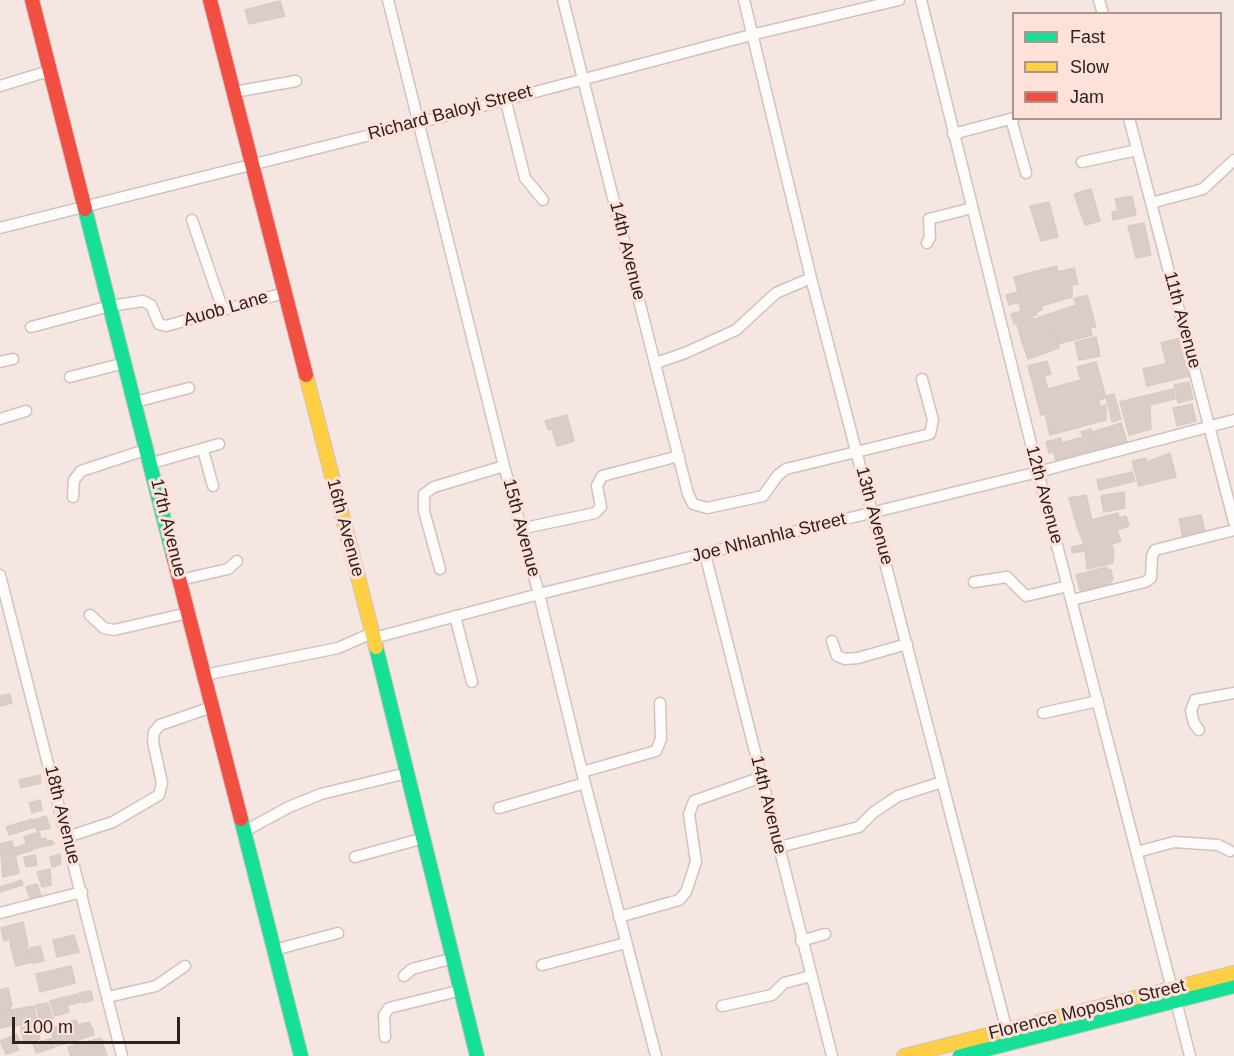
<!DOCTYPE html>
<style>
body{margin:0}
#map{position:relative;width:1234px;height:1056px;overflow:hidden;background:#f6e6e2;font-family:Arial,sans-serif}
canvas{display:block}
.legend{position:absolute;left:1012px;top:12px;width:210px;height:108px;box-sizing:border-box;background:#fee2da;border:2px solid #ab958f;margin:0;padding:8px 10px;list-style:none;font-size:18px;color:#2e221e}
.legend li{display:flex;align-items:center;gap:12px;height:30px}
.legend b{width:30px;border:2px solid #ab958f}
.scale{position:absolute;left:12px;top:1017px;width:168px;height:27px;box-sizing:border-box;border:3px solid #2e221e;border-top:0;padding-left:8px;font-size:18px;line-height:21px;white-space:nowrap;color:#2e221e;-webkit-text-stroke:4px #fee2da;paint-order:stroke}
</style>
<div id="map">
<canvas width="1234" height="1056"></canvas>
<ul class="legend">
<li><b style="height:8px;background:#16e098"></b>Fast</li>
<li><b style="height:8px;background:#ffcf43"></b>Slow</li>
<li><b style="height:8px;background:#f24e42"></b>Jam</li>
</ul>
<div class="scale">100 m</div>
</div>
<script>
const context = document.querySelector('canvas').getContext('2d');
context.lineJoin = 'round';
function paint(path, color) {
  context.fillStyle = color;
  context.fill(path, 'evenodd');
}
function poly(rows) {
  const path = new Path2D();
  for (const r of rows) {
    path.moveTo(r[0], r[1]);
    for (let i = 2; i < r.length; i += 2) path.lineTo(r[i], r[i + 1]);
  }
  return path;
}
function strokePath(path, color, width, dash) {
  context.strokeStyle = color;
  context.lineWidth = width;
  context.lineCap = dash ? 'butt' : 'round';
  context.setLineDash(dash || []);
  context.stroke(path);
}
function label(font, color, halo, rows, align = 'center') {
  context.font = font + ' Arial,sans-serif';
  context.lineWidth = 6;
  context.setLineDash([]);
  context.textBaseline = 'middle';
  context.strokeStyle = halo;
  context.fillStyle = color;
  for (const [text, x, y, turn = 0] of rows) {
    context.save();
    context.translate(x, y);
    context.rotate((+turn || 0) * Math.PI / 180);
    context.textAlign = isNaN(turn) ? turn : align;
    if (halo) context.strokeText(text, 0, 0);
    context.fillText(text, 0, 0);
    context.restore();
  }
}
const building = poly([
 [280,1,285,16,249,24,245,10,280,1],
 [1091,189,1100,221,1085,225,1074,194,1091,189],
 [1132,196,1136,215,1113,220,1112,212,1118,211,1115,199,1132,196],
 [1049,202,1058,237,1041,241,1030,206,1049,202],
 [1144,223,1151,255,1136,258,1128,226,1144,223],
 [1057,266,1058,272,1074,268,1078,284,1072,285,1072,297,1041,306,1042,310,1036,311,1037,315,1032,316,1033,319,1014,324,1011,314,1021,311,1019,302,1009,305,1006,295,1018,292,1014,277,1057,266],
 [1087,295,1096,327,1090,328,1092,335,1058,344,1054,328,1021,338,1017,325,1076,305,1074,299,1087,295],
 [1053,329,1059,348,1028,359,1021,339,1053,329],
 [1096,337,1100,356,1079,360,1075,342,1096,337],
 [1180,338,1184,358,1166,362,1161,343,1180,338],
 [1185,359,1189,376,1147,386,1143,369,1185,359],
 [1047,361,1051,374,1044,376,1048,389,1081,380,1077,367,1096,362,1106,398,1041,415,1028,366,1047,361],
 [1189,382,1193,399,1178,403,1174,385,1189,382],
 [1173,389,1175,399,1150,405,1151,429,1129,435,1120,402,1173,389],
 [1114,394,1121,419,1112,422,1106,396,1114,394],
 [1099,400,1100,407,1106,405,1106,420,1050,435,1045,414,1099,400],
 [1192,404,1196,421,1177,426,1173,408,1192,404],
 [567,415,574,441,557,446,552,429,548,430,545,421,567,415],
 [1121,423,1127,442,1098,450,1093,432,1121,423],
 [1091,429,1097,449,1056,460,1053,451,1049,453,1046,442,1061,438,1062,443,1083,437,1081,432,1091,429],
 [1170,453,1176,477,1139,486,1132,461,1146,458,1147,462,1170,453],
 [1132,472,1135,481,1099,490,1097,480,1132,472],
 [1124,492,1125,508,1104,512,1101,496,1124,492],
 [1086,495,1092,520,1076,523,1069,498,1086,495],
 [1118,513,1119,518,1126,516,1129,526,1117,530,1121,541,1112,544,1109,538,1084,544,1076,524,1118,513],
 [1201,515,1205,532,1183,538,1179,519,1201,515],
 [1109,539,1114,551,1113,563,1087,569,1085,551,1072,553,1072,547,1109,539],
 [1107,567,1108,570,1111,570,1113,580,1110,581,1111,584,1081,593,1076,575,1107,567],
 [10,694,12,703,0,706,0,696,10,694],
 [40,775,41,783,21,788,19,780,40,775],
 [40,800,42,810,32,813,29,803,40,800],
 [46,816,50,828,37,831,34,820,46,816],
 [32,819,35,827,9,835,6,827,32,819],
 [39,832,41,839,26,843,24,837,39,832],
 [46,838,47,841,52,840,54,844,33,849,31,842,46,838],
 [12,841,19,873,3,877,0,844,12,841],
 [30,843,33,850,16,855,14,848,30,843],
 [60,854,61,864,52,867,50,857,60,854],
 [35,855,37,865,26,867,24,857,35,855],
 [50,869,51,885,42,887,37,872,50,869],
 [22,880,23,885,0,892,0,887,22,880],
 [37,884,42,899,31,901,26,887,37,884],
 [23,922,28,945,11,949,10,939,4,941,1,928,23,922],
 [74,935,79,952,57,957,53,940,74,935],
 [27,946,32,962,16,966,12,951,27,946],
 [40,946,44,961,33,963,30,948,40,946],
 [71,966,75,983,40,992,36,974,71,966],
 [8,988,12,1006,0,1009,0,990,8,988],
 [91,991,93,1000,82,1003,79,993,91,991],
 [77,994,80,1002,68,1005,66,997,77,994],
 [65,997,69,1012,55,1016,50,1001,65,997],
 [48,1003,53,1018,40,1021,36,1005,48,1003],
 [34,1006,37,1022,15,1026,12,1010,34,1006],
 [10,1007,13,1025,0,1028,0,1011,10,1007],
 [76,1020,78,1025,89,1022,91,1026,69,1032,66,1023,76,1020],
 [36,1024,40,1039,24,1044,21,1028,36,1024],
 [65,1025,67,1033,53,1037,50,1028,65,1025],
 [92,1027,94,1035,57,1046,54,1038,92,1027],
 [17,1034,21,1042,16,1044,19,1050,6,1054,0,1041,17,1034],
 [52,1038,55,1047,36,1053,33,1044,52,1038],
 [101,1038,107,1056,71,1056,68,1047,101,1038]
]);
paint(building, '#dacdc8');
strokePath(building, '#d8cbc5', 1.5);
const street = poly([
 [388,0,504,466,539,594,582,772,656,1056],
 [563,0,688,494,693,504,707,508,763,496,778,475,786,469,930,434,933,420,922,379],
 [744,0,811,278,1007,1031],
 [921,0,1038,472,1172,989],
 [1099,0,1103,14],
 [0,86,49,71],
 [234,92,296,81],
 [505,98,525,178,543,200],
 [1129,118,1234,522],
 [1011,119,1026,173],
 [953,134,1014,118],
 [1082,162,1137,150],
 [1151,203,1203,189,1234,160],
 [192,220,223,310],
 [0,228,418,123,755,34,899,0],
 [927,243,930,237,929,219,972,208],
 [31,327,110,306,143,301,151,305,159,324,166,326,284,293],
 [0,362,13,359],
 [656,363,685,353,736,330,776,293,811,278],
 [70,377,125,363],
 [135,402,189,388],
 [0,419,26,411],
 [203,450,213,486],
 [152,463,219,444],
 [73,497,74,480,81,471,148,449],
 [520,529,595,513,601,507,597,486,602,476,679,456],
 [705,554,832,1056],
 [440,569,424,511,424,494,434,487,504,466],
 [0,575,122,1056],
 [180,580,228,569,237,561],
 [974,582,1007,577,1026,596,1068,586],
 [1072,600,1145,582,1151,578,1152,556,1155,550,1234,530],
 [90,615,104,628,114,630,188,613],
 [455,616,472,682],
 [374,638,539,594,1038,472,1234,420],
 [832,641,837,656,845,659,858,658,907,644],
 [204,675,338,648,372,633],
 [1043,713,1098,701],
 [1199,730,1194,723,1191,711,1195,700,1234,693],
 [582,772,656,751,661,739,660,703],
 [499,808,585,783],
 [243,832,289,807,321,794,407,773],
 [67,837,113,822,159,795,162,783,153,742,154,732,160,725,212,707],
 [779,847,859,827,874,812,898,796,942,782],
 [1137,852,1174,842,1218,845,1230,851],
 [355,857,424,838],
 [0,913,82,892],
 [619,917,679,900,686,892,696,862,689,814,694,801,762,777],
 [801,941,825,934],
 [274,950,338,933],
 [542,965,626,943],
 [404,976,412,969,454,958],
 [108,997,156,986,185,966],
 [1176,1001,1190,1056],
 [722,1006,772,995,784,983,811,976],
 [385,1037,384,1015,389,1008,462,990]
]);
const fast = poly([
 [85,209,173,555],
 [376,647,477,1056],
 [241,819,301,1056],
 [960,1056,1234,986]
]);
const slow = poly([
 [306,375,376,647],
 [904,1056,1234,973]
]);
const jam = poly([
 [32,0,85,209],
 [210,0,306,375],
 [173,555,241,819]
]);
strokePath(street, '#d0c2bf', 13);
strokePath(fast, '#d0c2bf', 16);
strokePath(slow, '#d0c2bf', 16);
strokePath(jam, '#d0c2bf', 16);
strokePath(street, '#fefbfb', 10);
strokePath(fast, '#16e098', 14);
strokePath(slow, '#ffcf43', 14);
strokePath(jam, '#f24e42', 14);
label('18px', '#2e221e', '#fee2da', [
 ["Richard Baloyi Street",450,113,-15],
 ["14th Avenue",627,251,76],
 ["Auob Lane",226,309,-16],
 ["11th Avenue",1182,320,75],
 ["12th Avenue",1044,495,75],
 ["13th Avenue",874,516,75],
 ["17th Avenue",168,528,76],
 ["16th Avenue",345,528,75],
 ["15th Avenue",521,528,75],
 ["Joe Nhlanhla Street",769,538,-14],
 ["14th Avenue",768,805,76],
 ["18th Avenue",62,815,76],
 ["Florence Moposho Street",1087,1010,-14]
]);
</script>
